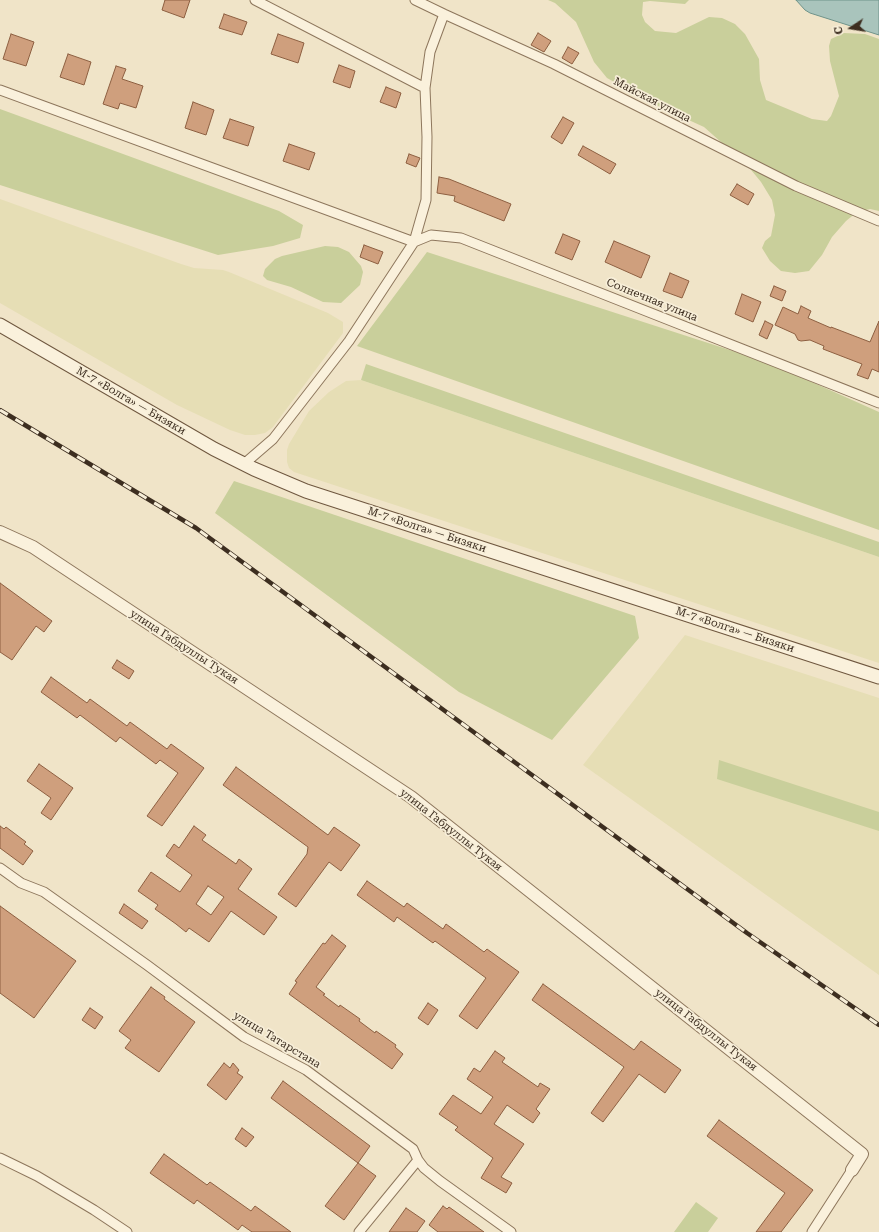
<!DOCTYPE html>
<meta charset="utf-8">
<style>
body{margin:0}
#map{position:relative;width:879px;height:1232px;overflow:hidden;background:#f0e4c8;font-family:"Roboto Serif",serif}
canvas{display:block}
.north{position:absolute;left:831px;top:8px;width:40px;height:40px;-webkit-text-stroke:3px #f7eed8;paint-order:stroke;rotate:258deg;font-size:11px;font-weight:700;line-height:16px;text-align:center;color:#3d2e20}
.north::after{content:'';display:block;margin:auto;width:14px;height:18px;background:#3d2e20;clip-path:polygon(50% 0,100% 100%,50% 72%,0 100%)}
</style>
<div id="map">
<canvas width="879" height="1232"></canvas>
<div class="north">С</div>
</div>
<script>
const context = document.querySelector('canvas').getContext('2d');
context.lineJoin = 'round';
function paint(path, color) {
  context.fillStyle = color;
  context.fill(path, 'evenodd');
}
function poly(rows) {
  const path = new Path2D();
  for (const r of rows) {
    path.moveTo(r[0], r[1]);
    for (let i = 2; i < r.length; i += 2) path.lineTo(r[i], r[i + 1]);
  }
  return path;
}
function strokePath(path, color, width, dash) {
  context.strokeStyle = color;
  context.lineWidth = width;
  context.lineCap = dash ? 'butt' : 'round';
  context.setLineDash(dash || []);
  context.stroke(path);
}
function label(font, color, halo, rows, align = 'center') {
  context.font = font + ' "Roboto Serif",serif';
  context.lineWidth = 3.5;
  context.setLineDash([]);
  context.textBaseline = 'middle';
  context.strokeStyle = halo;
  context.fillStyle = color;
  for (const [text, x, y, turn = 0] of rows) {
    context.save();
    context.translate(x, y);
    context.rotate((+turn || 0) * Math.PI / 180);
    context.textAlign = isNaN(turn) ? turn : align;
    if (halo) context.strokeText(text, 0, 0);
    context.fillText(text, 0, 0);
    context.restore();
  }
}
paint(poly([
 [0,199,181,264,194,268,223,270,229,272,328,313,343,322,343,333,273,427,265,433,255,435,245,435,230,430,177,405,0,303],
 [361,380,879,557,879,663,294,472,289,468,287,462,287,450,289,444,309,411,329,392,346,381],
 [685,635,879,698,879,975,583,765]
]), '#e6deb5');
paint(poly([
 [548,0,689,0,685,4,650,1,643,2,642,15,645,22,655,31,676,33,709,17,722,18,735,24,745,34,759,59,760,80,766,100,812,119,827,121,831,116,839,96,830,61,829,46,831,39,844,33,865,34,879,39,879,211,870,209,857,212,846,221,832,237,822,255,809,271,795,273,781,271,770,261,762,248,765,241,771,236,775,215,772,200,761,182,747,165,704,127,658,106,607,78,594,62,576,22,555,3],
 [0,109,279,211,303,225,300,238,273,246,218,255,0,185],
 [325,246,338,247,349,252,361,266,363,272,360,285,341,303,323,302,291,287,267,280,263,276,265,269,275,259,282,256],
 [427,252,767,362,879,412,879,530,357,346],
 [366,364,879,542,879,557,361,380],
 [234,481,635,616,639,638,552,740,459,692,215,513],
 [719,760,879,812,879,831,717,779],
 [696,1202,718,1218,708,1232,674,1232]
]), '#c9cf9b');
const water = poly([
 [796,0,879,0,879,35,810,13,805,10,796,0]
]);
paint(water, '#a9c4bc');
strokePath(water, '#6f938a', 1);
const building = poly([
 [165,0,190,0,184,18,162,10,165,0],
 [224,14,247,22,242,35,219,28,224,14],
 [538,33,551,41,544,52,531,45,538,33],
 [11,34,34,42,26,66,3,59,11,34],
 [278,34,304,43,298,63,271,54,278,34],
 [568,47,579,53,572,64,562,58,568,47],
 [68,54,91,62,84,85,60,77,68,54],
 [339,65,355,71,350,88,333,82,339,65],
 [116,66,126,69,122,79,143,86,136,108,120,103,118,109,103,104,116,66],
 [386,87,401,93,396,108,380,102,386,87],
 [193,102,214,110,206,135,185,128,193,102],
 [563,117,574,123,562,144,551,137,563,117],
 [230,119,254,127,248,146,223,138,230,119],
 [289,144,315,153,309,170,283,161,289,144],
 [583,146,616,164,610,174,578,155,583,146],
 [409,154,420,158,416,167,406,163,409,154],
 [439,177,449,179,511,204,504,221,454,201,455,196,437,193,439,177],
 [737,184,754,194,748,205,730,195,737,184],
 [563,234,580,241,572,260,555,253,563,234],
 [614,241,650,256,641,278,605,262,614,241],
 [364,245,383,252,378,264,360,257,364,245],
 [670,273,689,281,682,298,663,291,670,273],
 [774,286,786,291,782,301,770,296,774,286],
 [742,294,761,302,753,322,735,314,742,294],
 [801,306,811,311,808,318,831,328,831,327,870,342,879,321,879,372,872,369,868,379,857,375,862,364,823,349,824,346,810,340,801,341,798,340,795,334,775,325,783,307,798,314,801,306],
 [765,321,773,325,767,339,759,335,765,321],
 [0,583,52,621,44,632,36,626,12,660,0,652,0,583],
 [117,660,134,671,129,679,112,668,117,660],
 [51,677,87,703,90,699,127,726,130,722,167,749,171,744,204,768,162,826,147,816,178,773,160,760,156,764,120,737,116,742,80,715,77,718,41,692,51,677],
 [39,764,73,788,51,820,41,813,51,798,27,781,39,764],
 [236,767,328,835,334,827,360,845,341,871,329,862,296,907,278,894,307,854,308,847,223,785,236,767],
 [0,826,4,829,6,827,26,842,24,844,33,851,23,865,0,848,0,826],
 [194,826,206,835,202,840,236,864,239,859,252,869,238,889,277,917,264,935,231,911,209,942,189,928,186,932,176,924,155,909,158,905,138,891,151,872,180,892,192,875,166,856,174,844,179,848,194,826],
 [208,886,224,897,211,915,196,904,208,886],
 [367,881,404,907,407,903,443,929,446,924,484,952,487,949,519,972,477,1029,459,1016,486,978,435,941,433,943,397,917,394,922,357,895,367,881],
 [124,904,148,921,142,929,119,913,124,904],
 [0,906,76,961,34,1018,0,993,0,906],
 [332,935,346,946,316,987,325,994,323,995,339,1007,340,1005,360,1019,359,1021,375,1033,376,1031,396,1045,395,1047,403,1054,392,1069,289,994,297,982,295,981,323,943,325,944,332,935],
 [543,984,634,1050,641,1041,681,1070,665,1093,639,1074,603,1122,591,1113,624,1067,532,1000,543,984],
 [151,987,165,997,164,999,195,1022,159,1072,125,1048,131,1040,119,1031,151,987],
 [428,1003,438,1010,428,1025,418,1018,428,1003],
 [90,1008,103,1017,95,1029,82,1020,90,1008],
 [495,1051,505,1058,502,1062,538,1087,540,1083,550,1089,536,1109,540,1113,533,1123,507,1105,494,1124,524,1144,501,1177,512,1183,506,1193,481,1178,493,1158,455,1130,458,1127,439,1114,453,1095,481,1114,493,1097,467,1079,474,1068,480,1072,495,1051],
 [224,1063,230,1068,233,1063,239,1070,237,1073,243,1077,226,1100,207,1085,224,1063],
 [283,1081,370,1146,358,1163,271,1098,283,1081],
 [719,1120,813,1190,781,1232,756,1232,785,1193,707,1136,719,1120],
 [242,1128,254,1137,246,1147,235,1139,242,1128],
 [164,1154,207,1185,210,1182,251,1211,255,1206,291,1232,252,1232,242,1225,238,1230,197,1200,194,1204,150,1173,164,1154],
 [358,1163,376,1176,344,1220,325,1206,358,1163],
 [443,1206,447,1209,449,1207,484,1232,438,1232,429,1225,443,1206],
 [406,1208,425,1221,417,1232,389,1232,406,1208]
]);
paint(building, '#cf9f7d');
strokePath(building, '#8d5f41', 1);
const minor = poly([
 [255,0,425,88],
 [415,0,444,14,554,64,796,186,879,221],
 [0,90,414,242],
 [414,242,431,235,461,238,879,403],
 [244,464,273,439,349,341,414,242,426,200,427,137,425,88,430,52,444,14],
 [0,868,21,883,44,892,147,965,244,1037,306,1070,413,1149,418,1160,424,1168,440,1181,511,1232],
 [0,1158,37,1176,94,1210,127,1232],
 [359,1232,418,1160],
 [812,1232,852,1170]
]);
const tertiary = poly([
 [0,532,33,547,411,797,862,1154,852,1170]
]);
const secondary = poly([
 [0,325,214,449,254,469,306,491,879,677]
]);
strokePath(minor, '#8d765c', 11);
strokePath(tertiary, '#8d765c', 14);
strokePath(secondary, '#6f573f', 15);
strokePath(minor, '#faf1dc', 9);
strokePath(tertiary, '#faf1dc', 12);
strokePath(secondary, '#faf1dc', 13);
const rail = poly([
 [0,410,196,528,747,933,879,1025]
]);
strokePath(rail, '#3d2e20', 4.5);
strokePath(rail, '#f7eed8', 3, [9]);
label('11px', '#3d2e20', '#f7eed8', [
 ["Майская улица",652,100,27],
 ["Солнечная улица",652,300,22],
 ["М-7 «Волга» — Бизяки",131,401,30],
 ["М-7 «Волга» — Бизяки",427,530,18],
 ["М-7 «Волга» — Бизяки",735,630,18],
 ["улица Габдуллы Тукая",184,647,33],
 ["улица Габдуллы Тукая",451,830,38],
 ["улица Габдуллы Тукая",706,1030,38],
 ["улица Татарстана",277,1040,31]
]);
</script>
